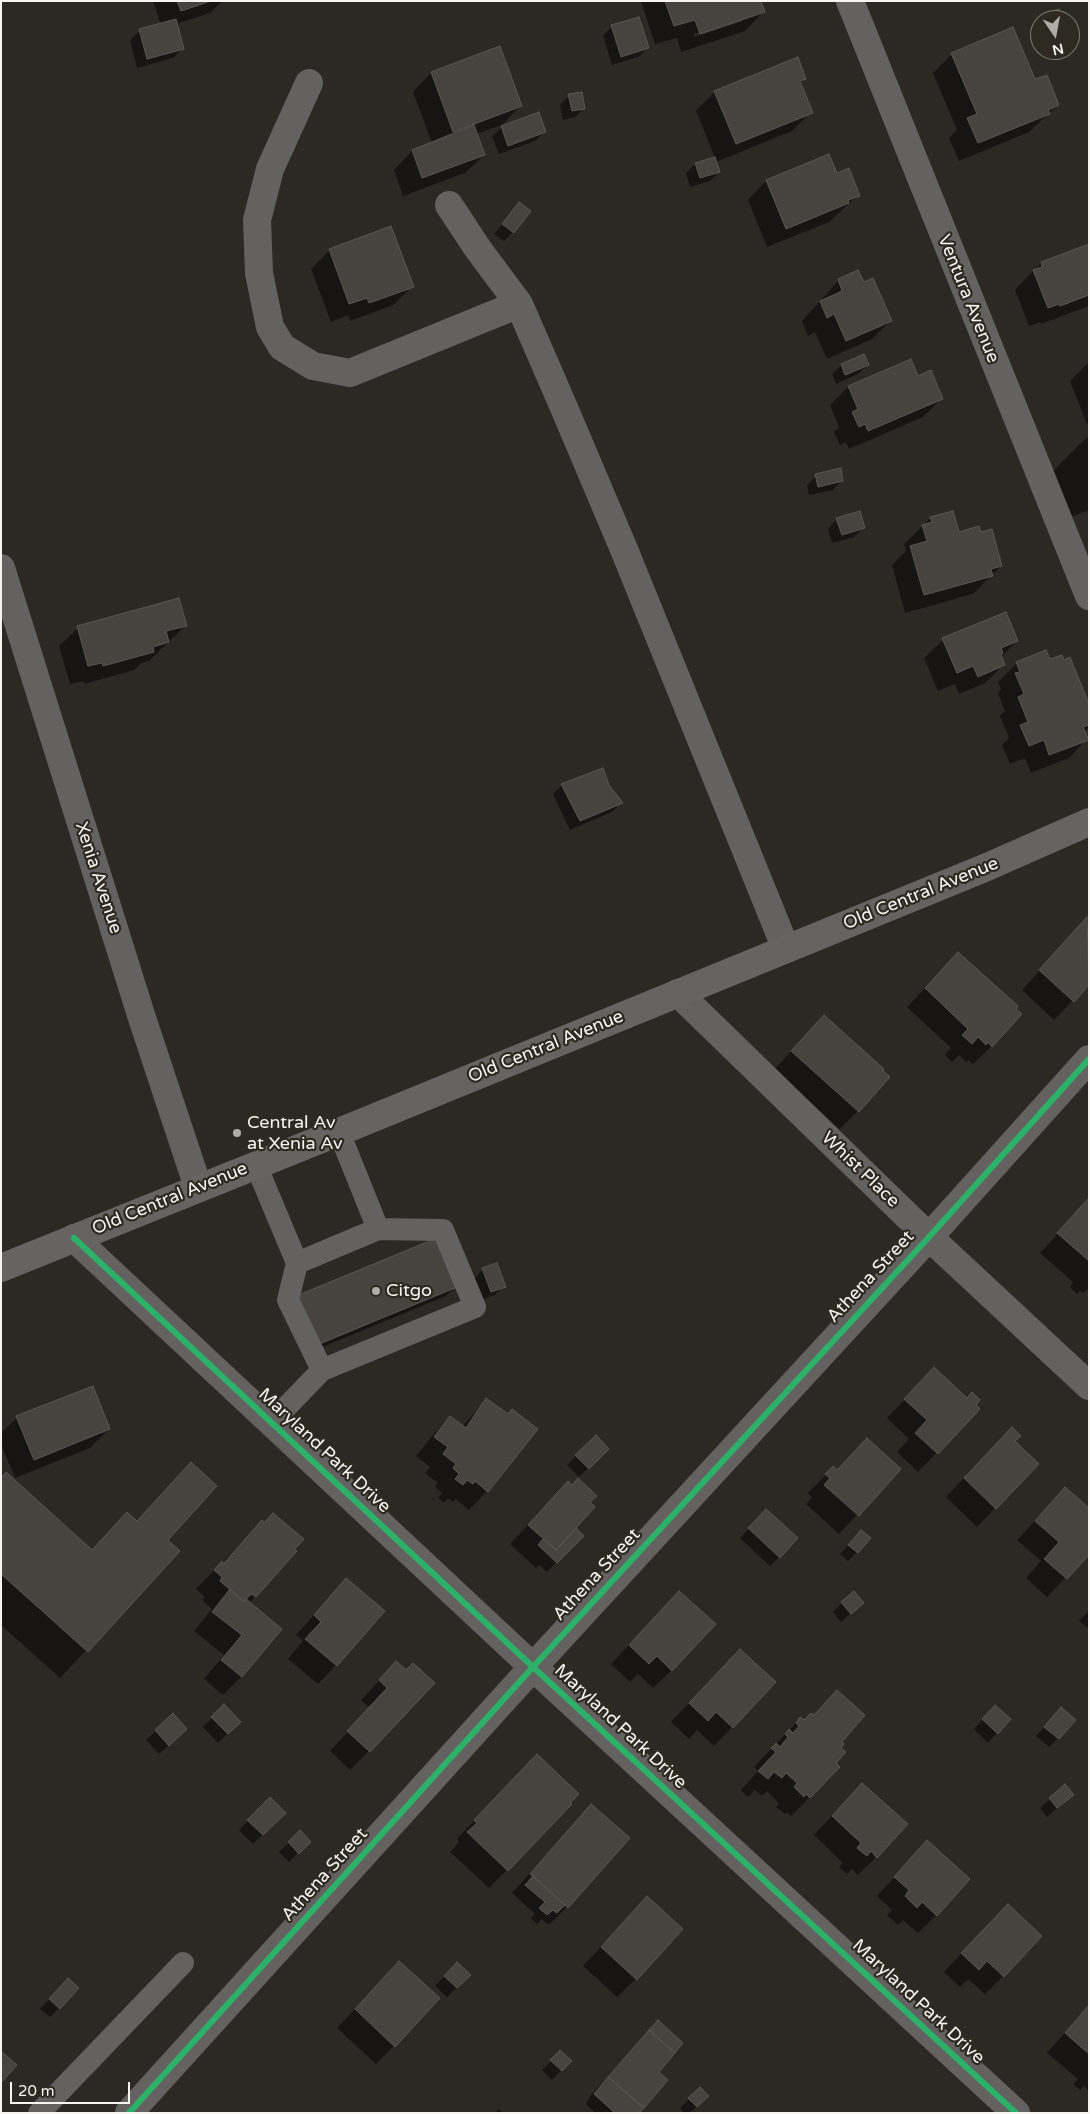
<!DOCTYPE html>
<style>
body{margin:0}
#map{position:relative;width:1090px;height:2114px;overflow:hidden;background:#2c2924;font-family:"Varela Round",sans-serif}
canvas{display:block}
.frame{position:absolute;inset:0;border:2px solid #f6f4ee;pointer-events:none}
.north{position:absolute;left:1030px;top:10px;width:50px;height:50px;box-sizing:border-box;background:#2f2a21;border:1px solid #7f7b73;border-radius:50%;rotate:168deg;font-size:14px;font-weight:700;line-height:20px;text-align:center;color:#f6f4ee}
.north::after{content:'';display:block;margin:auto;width:18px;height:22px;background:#afada7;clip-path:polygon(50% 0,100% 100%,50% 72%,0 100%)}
.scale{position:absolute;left:10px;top:2082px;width:120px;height:22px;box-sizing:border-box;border:2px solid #f6f4ee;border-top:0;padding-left:6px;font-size:15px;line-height:18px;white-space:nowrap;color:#f6f4ee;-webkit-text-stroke:4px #2f2a21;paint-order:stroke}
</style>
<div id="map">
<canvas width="1090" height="2114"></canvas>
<div class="frame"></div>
<div class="north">N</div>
<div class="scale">20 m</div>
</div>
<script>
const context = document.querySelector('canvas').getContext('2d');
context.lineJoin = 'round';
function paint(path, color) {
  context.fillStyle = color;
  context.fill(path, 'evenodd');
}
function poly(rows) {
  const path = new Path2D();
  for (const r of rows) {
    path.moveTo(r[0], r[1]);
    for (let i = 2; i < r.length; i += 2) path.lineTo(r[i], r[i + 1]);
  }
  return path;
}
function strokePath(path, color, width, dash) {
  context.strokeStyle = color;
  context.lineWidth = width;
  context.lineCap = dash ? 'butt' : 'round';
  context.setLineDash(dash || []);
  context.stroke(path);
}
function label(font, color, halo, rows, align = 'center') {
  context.font = font + ' "Varela Round",sans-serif';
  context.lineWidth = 4.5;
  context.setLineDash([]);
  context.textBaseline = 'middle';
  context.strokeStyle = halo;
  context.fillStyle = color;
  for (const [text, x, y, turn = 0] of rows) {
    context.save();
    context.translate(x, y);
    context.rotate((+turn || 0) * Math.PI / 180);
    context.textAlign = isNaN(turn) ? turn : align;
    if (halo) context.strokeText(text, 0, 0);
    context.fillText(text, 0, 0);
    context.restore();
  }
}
paint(poly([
 [153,1,222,1,210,13,176,24,182,49,173,58,137,68,130,40,140,31,161,25],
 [641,1,760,1,763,12,745,31,681,52,677,38,655,44],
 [743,18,743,21,694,37,694,34],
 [1045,15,1061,20,1040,20,1040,39,1036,24],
 [612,26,648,48,638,57,612,65,603,36],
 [952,54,1034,81,1058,105,1029,132,959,161,949,138,957,130,933,73],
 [431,73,520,106,502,125,476,134,484,155,465,173,403,196,394,170,412,151,432,143,413,92],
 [805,78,800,84,811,112,792,131,716,162,719,172,710,181,690,187,686,173,695,164,715,158,696,110,715,92],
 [569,96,584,108,575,117,563,120,560,105],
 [502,127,544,132,535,141,499,154,492,136],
 [829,156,836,175,858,195,829,222,767,247,748,200,766,181],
 [519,204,513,232,504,241,494,234],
 [1089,245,1089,306,1041,324,1040,322,1029,326,1015,290,1041,263],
 [330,250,412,287,393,305,350,321,348,315,331,322,311,269],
 [839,280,863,284,891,321,872,339,827,359,815,332,808,336,802,321],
 [1089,362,1089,424,1087,424,1070,381],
 [842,365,868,365,858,374,836,384,832,374],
 [918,378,942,398,923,417,849,449,846,442,840,445,834,432,839,427,830,405,848,387],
 [1089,437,1089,510,1068,518,1051,473,1085,439],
 [816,476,842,480,833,490,809,495,807,485],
 [931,518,958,533,980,533,1001,566,973,594,905,613,892,565,906,551,904,544],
 [837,519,863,528,854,537,832,543,828,529],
 [186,625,149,661,141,663,134,670,84,684,84,681,70,684,59,646,78,628],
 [943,640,1017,641,1001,657,1004,664,985,683,959,694,955,684,938,691,924,658],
 [1046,652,1049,661,1089,707,1089,727,1084,732,1087,739,1069,758,1031,773,1025,758,1010,764,1002,745,1009,738,1000,716,1005,711,998,693,1001,689,998,682,1017,663],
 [562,785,608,786,621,803,612,812,570,830,553,794],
 [1088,918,1089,989,1086,987,1054,1020,1022,990],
 [958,953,992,1046,973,1064,969,1060,966,1062,959,1055,952,1062,945,1055,951,1048,907,1007],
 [806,1035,881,1071,858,1111,840,1129,774,1070],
 [1089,1201,1089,1288,1083,1293,1080,1291,1077,1294,1070,1287,1073,1282,1040,1253],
 [483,1269,504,1286,495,1295,481,1300,474,1279],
 [455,1287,446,1296,308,1353,288,1306],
 [916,1388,974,1405,979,1409,918,1472,897,1452,909,1439,887,1418],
 [487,1399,487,1491,469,1510,456,1499,453,1502,448,1498,444,1503,438,1498,442,1493,435,1487,438,1483,425,1473,430,1467,416,1456,432,1436,450,1417,462,1427],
 [17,1418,109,1429,90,1448,15,1478,1,1444,1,1433],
 [867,1439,899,1469,839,1534,806,1504,812,1498,808,1493,833,1468,836,1471],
 [1013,1441,995,1508,977,1527,946,1497,993,1447],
 [576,1456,599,1458,579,1477,567,1465],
 [191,1464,166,1540,179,1551,60,1678,1,1625,1,1479,91,1551,127,1514,136,1522],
 [568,1483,589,1502,574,1528,582,1536,547,1572,539,1565,536,1568,510,1544],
 [1065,1489,1089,1553,1047,1597,1026,1578,1041,1561,1017,1540],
 [757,1520,779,1557,770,1566,740,1538],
 [262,1522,256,1596,249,1603,280,1629,241,1677,223,1695,204,1679,224,1655,194,1631,212,1609,202,1600,205,1597,196,1589],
 [861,1531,857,1552,848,1561,840,1554],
 [346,1579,336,1665,318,1684,288,1659,303,1641,296,1635],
 [842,1603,862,1603,841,1622,833,1612],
 [661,1611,672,1670,653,1688,638,1674,630,1682,611,1664],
 [1089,1611,1089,1629,1079,1621],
 [396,1663,369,1751,350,1770,330,1751,370,1708,361,1700],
 [722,1669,732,1727,714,1746,697,1730,689,1739,671,1722],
 [224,1706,230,1731,218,1743,203,1727],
 [1061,1708,1058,1738,1049,1747,1036,1736],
 [173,1715,176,1738,159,1754,146,1740],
 [986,1716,1009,1719,988,1743,974,1729],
 [800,1719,840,1742,810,1797,791,1816,787,1812,785,1814,776,1807,779,1803,767,1791,762,1796,755,1790,748,1797,741,1790,758,1771,754,1767],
 [519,1774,507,1870,489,1888,450,1852,459,1842,457,1839],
 [1065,1786,1072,1795,1047,1817,1040,1808],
 [270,1799,284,1813,253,1844,239,1830],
 [844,1803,876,1857,858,1875,852,1869,847,1874,839,1867,843,1863,814,1835],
 [592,1805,567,1907,549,1925,542,1919,537,1924,531,1918,535,1914,512,1893],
 [300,1832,309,1842,289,1862,279,1852],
 [927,1842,936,1915,918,1933,903,1920,898,1925,887,1915,892,1910,877,1896],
 [647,1898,636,1979,617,1997,583,1966],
 [989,1924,1003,1976,985,1994,968,1979,960,1987,944,1972],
 [399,1962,394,2046,376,2064,337,2028],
 [448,1973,469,1975,447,1997,435,1986],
 [59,1989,59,2008,50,2017,40,2009],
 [1089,2005,1089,2091,1084,2086,1080,2090,1073,2084,1078,2079,1047,2053],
 [640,2041,657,2073,638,2113,595,2113,586,2104,590,2096],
 [560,2052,570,2061,552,2080,542,2070],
 [700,2089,707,2096,690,2113,684,2113,680,2108],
 [499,2109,503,2113,495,2113]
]), '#0007');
const building = poly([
 [177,1,211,1,181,11,177,1],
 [665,1,761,1,765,12,700,34,695,20,674,26,665,1],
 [1059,9,1062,20,1046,20,1044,14,1059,9],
 [639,17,649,48,621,57,611,25,639,17],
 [176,19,184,49,147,59,139,29,176,19],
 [1013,27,1035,79,1047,75,1059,105,1048,110,1050,114,978,143,967,118,977,114,951,53,1013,27],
 [500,46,522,106,453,132,431,72,500,46],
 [798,57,806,79,800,81,813,113,736,144,714,91,798,57],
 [582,92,585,109,572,111,568,94,582,92],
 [539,112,546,132,508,146,501,126,539,112],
 [474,125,485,155,422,178,412,150,474,125],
 [829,154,837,173,849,168,860,196,848,200,849,203,786,229,766,180,829,154],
 [715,157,720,172,700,178,695,163,715,157],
 [519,202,531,211,514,233,502,224,519,202],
 [391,226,414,287,369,303,367,298,349,304,329,249,391,226],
 [1089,244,1089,295,1060,306,1059,304,1048,308,1033,270,1042,267,1041,262,1089,244],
 [858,270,864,282,873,278,892,321,846,341,834,314,827,318,820,301,842,291,838,279,858,270],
 [864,354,869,365,845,375,841,364,864,354],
 [911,359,918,376,931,370,943,399,868,431,865,424,859,427,852,412,858,409,848,386,911,359],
 [841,468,843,481,818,487,815,474,841,468],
 [860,511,865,528,842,535,836,518,860,511],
 [953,511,959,532,979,526,981,532,992,529,1002,566,991,569,993,576,924,595,910,546,927,541,922,525,932,522,930,517,953,511],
 [179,598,187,626,166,631,169,642,153,647,154,652,103,666,102,663,88,666,77,626,179,598],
 [1006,612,1018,641,1001,648,1003,653,1001,655,1005,665,978,677,973,666,957,673,942,638,1006,612],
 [1046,650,1050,659,1062,655,1064,660,1070,657,1089,704,1089,725,1083,727,1089,740,1049,755,1044,740,1029,746,1020,725,1028,722,1018,697,1024,694,1015,673,1020,672,1016,662,1046,650],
 [603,768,609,785,623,803,580,821,561,784,603,768],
 [1087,917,1089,985,1074,1002,1039,970,1087,917],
 [958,952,1018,1006,1016,1009,1022,1014,992,1047,988,1042,986,1045,978,1037,972,1044,962,1035,968,1029,925,988,958,952],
 [824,1015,884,1069,883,1071,890,1077,859,1112,791,1051,824,1015],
 [1088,1199,1089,1199,1089,1261,1057,1233,1088,1199],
 [437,1238,457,1287,317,1345,296,1296,437,1238],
 [497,1263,506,1287,491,1292,482,1268,497,1263],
 [934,1367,967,1398,972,1392,980,1400,976,1405,980,1409,938,1454,915,1433,927,1420,904,1399,934,1367],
 [93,1386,110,1429,34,1460,16,1416,93,1386],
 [486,1398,508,1414,512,1409,538,1429,488,1492,475,1481,473,1484,467,1480,463,1485,455,1479,459,1474,453,1468,456,1464,443,1454,448,1447,434,1437,450,1416,466,1428,486,1398],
 [1012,1427,1021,1436,1015,1441,1039,1464,996,1509,964,1478,1012,1427],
 [596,1435,609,1449,589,1469,575,1455,596,1435],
 [867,1438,901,1469,859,1516,824,1485,830,1478,825,1474,833,1466,837,1470,867,1438],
 [191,1462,217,1486,168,1540,180,1551,88,1652,1,1574,1,1478,6,1472,92,1550,127,1512,137,1521,191,1462],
 [578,1478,597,1496,590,1502,595,1507,556,1550,528,1525,568,1481,572,1485,578,1478],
 [1065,1487,1089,1508,1089,1555,1067,1579,1044,1559,1059,1542,1035,1521,1065,1487],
 [766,1509,798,1538,780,1558,748,1528,766,1509],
 [273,1513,304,1539,294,1550,297,1551,256,1597,251,1594,244,1602,220,1581,222,1577,214,1570,222,1561,224,1563,262,1520,264,1523,273,1513],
 [576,1528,584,1536,557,1563,538,1545,543,1539,556,1550,576,1528],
 [861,1530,871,1538,858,1553,848,1545,861,1530],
 [346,1578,385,1611,337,1666,305,1639,321,1622,314,1615,346,1578],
 [230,1589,244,1602,246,1599,282,1629,242,1677,221,1660,242,1635,212,1612,230,1589],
 [679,1591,716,1624,672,1671,657,1656,649,1664,629,1645,679,1591],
 [854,1591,864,1603,851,1614,841,1602,854,1591],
 [740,1649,776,1682,733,1728,716,1712,708,1721,689,1703,740,1649],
 [396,1661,406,1670,413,1663,435,1683,370,1752,347,1731,387,1688,379,1680,396,1661],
 [837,1690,865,1715,842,1742,844,1744,841,1748,846,1752,836,1763,840,1767,810,1798,806,1794,804,1797,794,1787,797,1783,786,1773,782,1778,774,1772,768,1779,758,1771,776,1752,771,1748,776,1743,780,1747,788,1737,785,1734,789,1729,793,1733,799,1726,796,1723,800,1717,804,1720,811,1713,814,1715,837,1690],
 [224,1704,241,1722,228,1734,211,1717,224,1704],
 [995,1705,1011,1719,998,1734,982,1719,995,1705],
 [1061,1707,1076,1720,1059,1739,1044,1727,1061,1707],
 [173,1713,187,1729,169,1746,155,1730,173,1713],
 [537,1754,579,1794,570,1803,572,1804,508,1871,467,1832,477,1823,474,1820,537,1754],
 [862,1783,908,1824,877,1858,871,1851,867,1856,857,1848,861,1843,832,1816,862,1783],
 [1065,1784,1074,1795,1057,1808,1049,1798,1065,1784],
 [270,1797,286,1813,263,1835,247,1820,270,1797],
 [591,1804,630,1838,568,1908,530,1874,591,1804],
 [300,1830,311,1842,299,1854,288,1842,300,1830],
 [927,1840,970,1879,937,1916,922,1902,917,1908,905,1896,909,1890,894,1877,927,1840],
 [533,1876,565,1905,557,1913,553,1910,547,1915,539,1908,545,1902,525,1885,533,1876],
 [647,1896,683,1929,637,1980,601,1947,647,1896],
 [1008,1904,1042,1936,1004,1977,987,1961,979,1970,961,1953,1008,1904],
 [399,1961,440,1998,395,2047,355,2009,399,1961],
 [457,1962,471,1975,457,1988,444,1976,457,1962],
 [68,1978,79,1988,60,2009,49,1999,68,1978],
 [1089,2005,1089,2054,1065,2033,1089,2005],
 [658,2020,683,2043,675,2053,649,2030,658,2020],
 [649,2030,675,2053,659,2072,668,2080,644,2108,608,2077,649,2030],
 [560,2050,572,2061,562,2071,550,2060,560,2050],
 [1,2051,17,2065,1,2083,1,2051],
 [608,2077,644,2108,639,2113,615,2113,594,2094,608,2077],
 [700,2087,709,2096,697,2107,688,2098,700,2087]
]);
paint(building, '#474440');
strokePath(building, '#5a5753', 1);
strokePath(poly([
 [256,1165,297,1263,378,1229],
 [297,1263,288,1300,322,1370],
 [272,1422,322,1370,475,1307,443,1230,378,1229,339,1132],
 [39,2113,183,1963]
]), '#636260', 22);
strokePath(poly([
 [850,1,1089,596],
 [309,83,270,169,257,220,259,273,270,327,282,347,313,366,350,373,519,304],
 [449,205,478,249,519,304,565,410,623,547,786,949],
 [1,568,142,1018,198,1187],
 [678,993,929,1237,1089,1386],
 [74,1238,533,1667,1016,2113],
 [129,2113,533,1667,929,1237,1089,1059]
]), '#636260', 28);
strokePath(poly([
 [1,1268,339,1132,987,867,1089,822]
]), '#656460', 28);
strokePath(poly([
 [74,1238,533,1667,1016,2113],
 [129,2113,533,1667,929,1237,1089,1059]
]), '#2db169', 6);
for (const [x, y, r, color] of [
 [237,1133,5,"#afada7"],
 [376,1291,5,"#afada7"]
]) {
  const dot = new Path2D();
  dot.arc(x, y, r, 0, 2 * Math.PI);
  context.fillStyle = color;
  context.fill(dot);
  strokePath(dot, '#2f2a21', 2);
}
label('18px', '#f6f4ee', '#2f2a21', [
 ["Ventura Avenue",968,299,68],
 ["Xenia Avenue",98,878,72],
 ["Old Central Avenue",921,894,-22],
 ["Old Central Avenue",546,1047,-22],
 ["Whist Place",860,1170,44],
 ["Old Central Avenue",170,1199,-22],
 ["Athena Street",871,1277,-47],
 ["Maryland Park Drive",324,1451,43],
 ["Athena Street",597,1575,-47],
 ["Maryland Park Drive",620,1727,43],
 ["Athena Street",325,1875,-48],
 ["Maryland Park Drive",918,2002,43]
]);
label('18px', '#f6f4ee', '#2f2a21', [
 ["Central Av",247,1123],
 ["at Xenia Av",247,1144],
 ["Citgo",386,1291]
], 'left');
</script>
